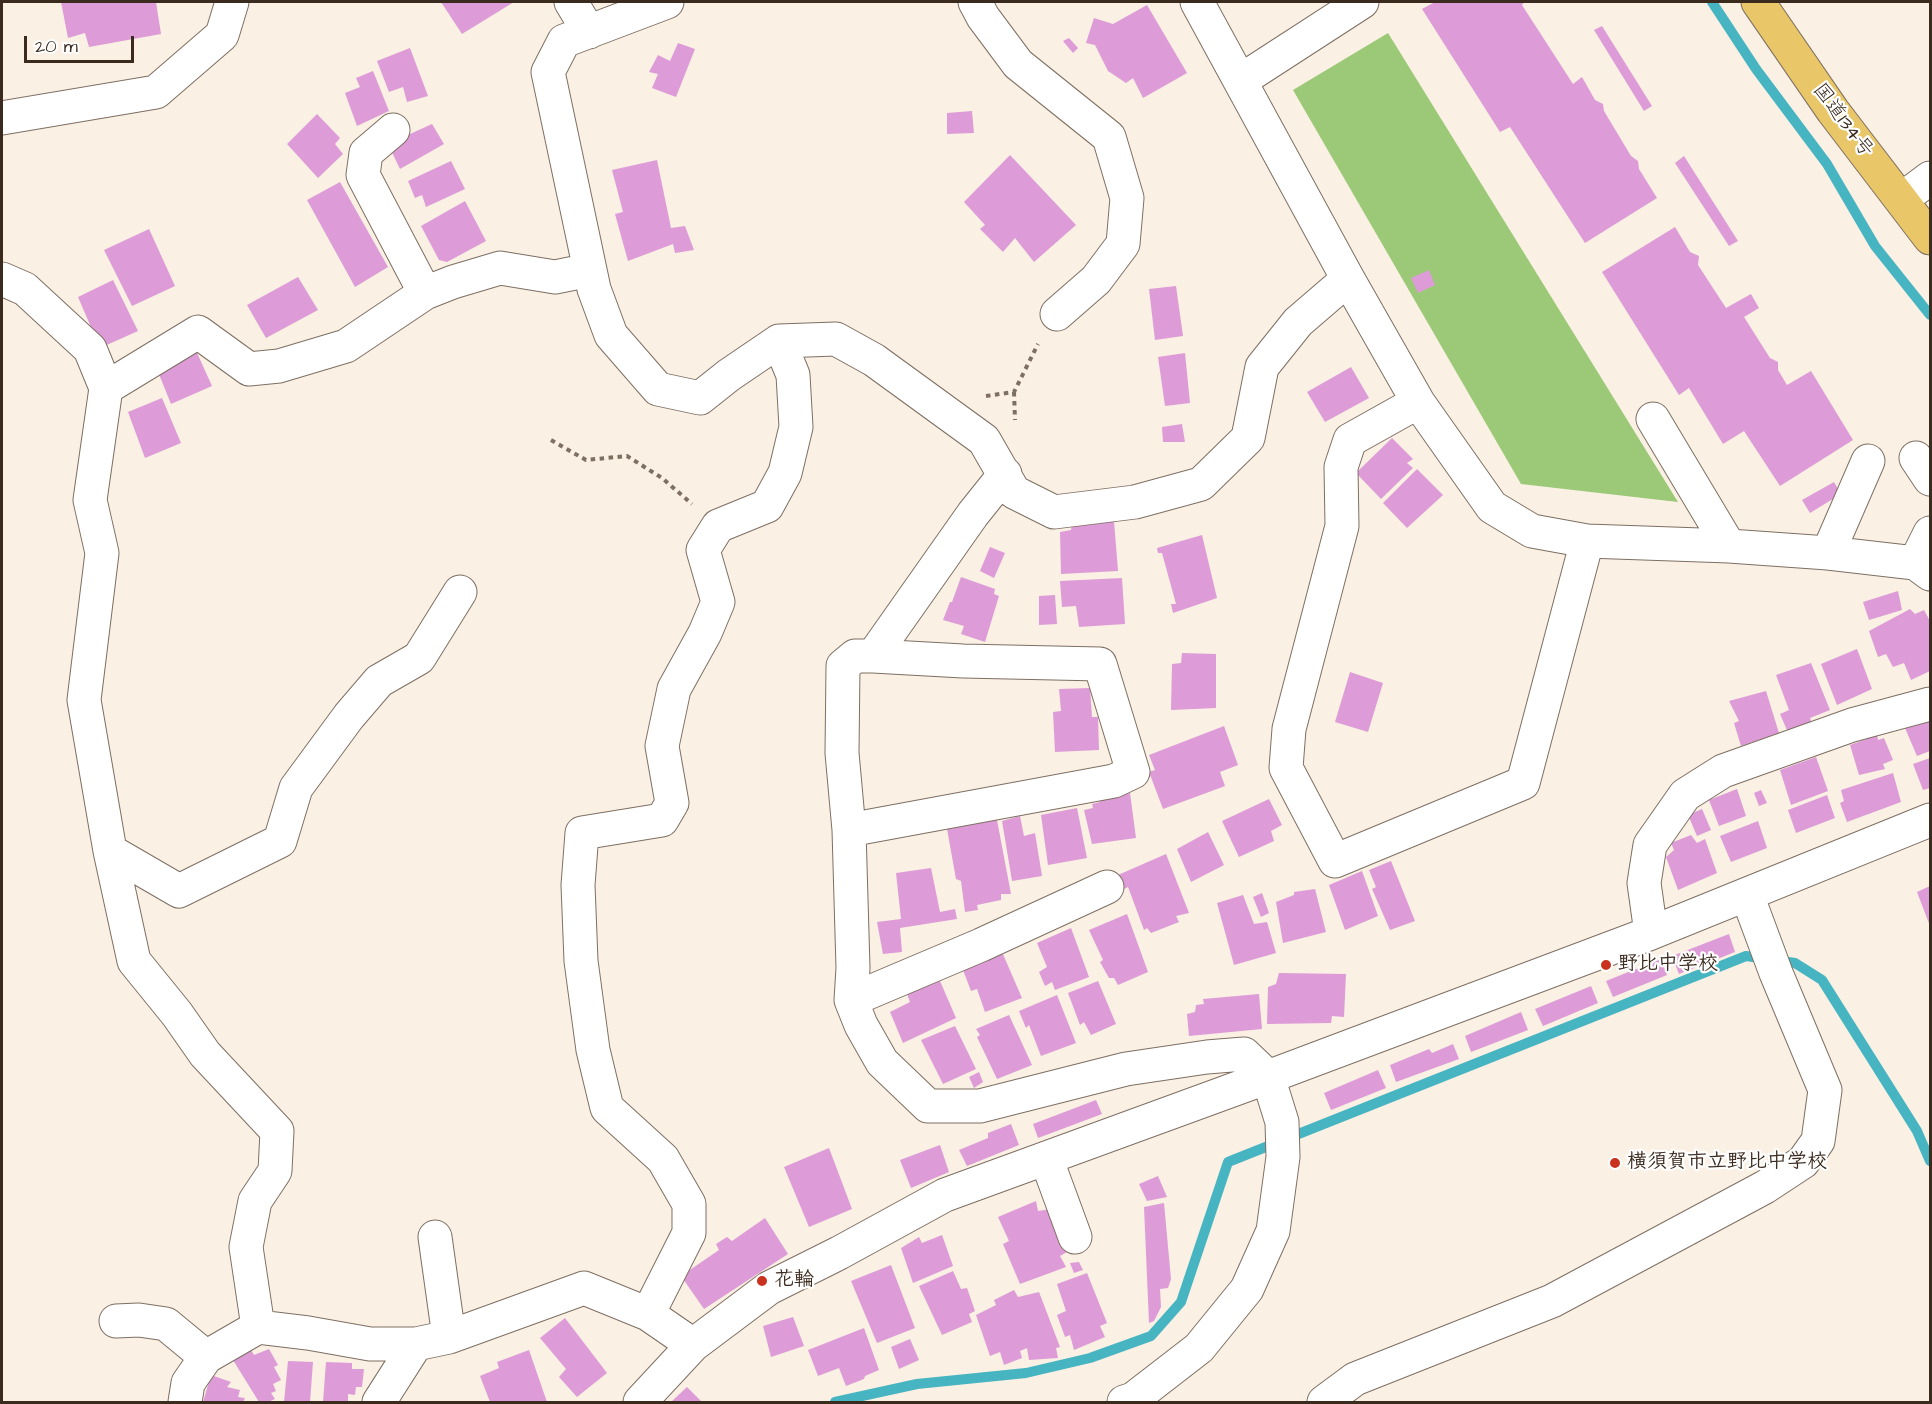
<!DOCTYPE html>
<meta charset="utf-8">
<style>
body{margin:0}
#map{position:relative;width:1932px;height:1404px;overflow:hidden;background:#faf0e3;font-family:"Architects Daughter",sans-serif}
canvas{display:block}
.frame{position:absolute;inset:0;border:3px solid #3b2a1e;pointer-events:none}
.scale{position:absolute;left:24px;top:36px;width:110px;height:27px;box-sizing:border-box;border:3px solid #3b2a1e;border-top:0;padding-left:8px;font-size:18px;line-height:21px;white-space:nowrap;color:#3b2a1e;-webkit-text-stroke:4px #fff;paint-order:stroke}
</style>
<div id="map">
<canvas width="1932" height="1404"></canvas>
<div class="frame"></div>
<div class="scale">20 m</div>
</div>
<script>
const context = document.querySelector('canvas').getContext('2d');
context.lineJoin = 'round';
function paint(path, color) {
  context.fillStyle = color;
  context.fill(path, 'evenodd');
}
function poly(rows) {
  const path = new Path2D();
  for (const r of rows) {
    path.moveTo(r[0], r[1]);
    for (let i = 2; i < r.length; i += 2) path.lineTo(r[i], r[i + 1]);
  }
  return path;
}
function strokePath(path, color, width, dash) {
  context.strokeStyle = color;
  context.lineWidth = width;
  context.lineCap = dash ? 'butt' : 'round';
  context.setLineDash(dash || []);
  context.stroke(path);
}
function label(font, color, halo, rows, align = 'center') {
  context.font = font + ' "Architects Daughter","Klee One",sans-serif';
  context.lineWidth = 4.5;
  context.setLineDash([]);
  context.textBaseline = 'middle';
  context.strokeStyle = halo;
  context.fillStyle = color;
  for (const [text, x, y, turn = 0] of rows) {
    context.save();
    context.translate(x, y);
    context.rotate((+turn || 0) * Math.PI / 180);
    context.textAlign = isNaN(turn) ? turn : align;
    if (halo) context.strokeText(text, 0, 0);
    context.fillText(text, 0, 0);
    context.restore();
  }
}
paint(poly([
 [1388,33,1678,502,1521,484,1293,90]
]), '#9bc977');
strokePath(poly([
 [1712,2,1756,69,1827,164,1875,246,1930,315],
 [835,1402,917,1384,1026,1373,1090,1358,1151,1336,1181,1302,1228,1162,1746,956,1795,963,1822,980,1917,1131,1930,1161]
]), '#47b4c2', 10);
paint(poly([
 [61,2,156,2,161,34,89,47,85,33,68,38],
 [441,2,514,2,462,34],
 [1435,2,1524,2,1522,5,1573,84,1582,77,1595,100,1603,104,1604,111,1631,156,1638,161,1639,169,1657,198,1585,243,1510,127,1500,132,1422,9],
 [1147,5,1187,73,1143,98,1133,78,1126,83,1108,71,1095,45,1086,43,1094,18,1113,24],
 [1602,26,1652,106,1644,111,1594,30],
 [1069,38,1078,48,1073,53,1063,41],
 [678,43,695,49,676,97,652,88,658,74,649,72,658,55,670,61],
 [410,48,428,96,407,102,403,87,389,92,377,61],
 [373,71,389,111,357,126,345,93,360,87,356,78],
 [972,111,974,133,947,134,947,113],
 [317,114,340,138,335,144,343,154,318,178,287,144],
 [432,124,444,144,400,169,388,144],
 [1010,155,1076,225,1034,262,1015,238,1003,252,980,229,985,225,964,202],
 [1684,156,1738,241,1729,246,1675,163],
 [657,160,671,228,685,226,694,250,675,253,673,244,628,261,615,214,623,212,612,170],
 [451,161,465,189,426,207,422,195,415,198,408,181],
 [340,182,388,267,355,287,307,200],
 [465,201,486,241,447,262,439,260,421,226],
 [1675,227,1690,252,1699,256,1698,265,1726,308,1751,294,1759,308,1744,317,1770,358,1778,362,1778,370,1787,385,1811,371,1853,440,1780,486,1744,431,1723,444,1689,388,1679,395,1602,272],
 [149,229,175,286,132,306,104,250],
 [1429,270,1435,285,1418,293,1411,278],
 [298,277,318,310,266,338,247,305],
 [113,280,138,331,100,348,78,297],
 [1176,286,1183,336,1155,340,1149,289],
 [193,344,212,386,171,404,154,362],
 [1185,353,1190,403,1165,406,1158,357],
 [1351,367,1369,398,1325,422,1307,392],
 [162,398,181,443,145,458,128,412],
 [1182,424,1185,442,1163,442,1162,427],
 [1392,438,1413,459,1407,463,1413,468,1381,499,1356,473],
 [1417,469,1443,495,1407,528,1383,503],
 [1834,482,1841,494,1810,513,1802,500],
 [1114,521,1118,571,1061,574,1060,532,1071,530,1072,524],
 [1202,535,1217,598,1173,613,1171,604,1176,604,1162,553,1158,553,1157,548],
 [990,547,1005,553,994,578,980,571],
 [961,577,995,589,994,594,999,596,985,642,961,634,964,626,943,620,950,602,952,602],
 [1122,578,1125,624,1079,627,1076,606,1062,607,1060,581],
 [1898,591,1902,610,1869,620,1863,602],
 [1055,595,1057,624,1039,625,1039,596],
 [1910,609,1915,614,1924,610,1930,621,1930,671,1911,680,1904,663,1893,667,1886,654,1878,657,1869,631],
 [1857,649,1872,689,1837,705,1821,664],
 [1182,653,1216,654,1216,708,1171,710,1172,664,1181,663],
 [1811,663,1830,710,1810,718,1813,727,1790,737,1780,714,1789,710,1776,675],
 [1350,672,1383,683,1368,732,1335,722],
 [1090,688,1092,717,1098,717,1099,750,1055,752,1053,712,1061,711,1059,689],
 [1766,691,1779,733,1741,746,1734,723,1739,721,1729,701],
 [1930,719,1930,751,1917,756,1905,728],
 [1224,726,1238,765,1220,772,1225,786,1163,809,1149,772,1155,770,1149,755],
 [1877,735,1878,740,1884,738,1893,760,1883,764,1885,769,1859,775,1850,745],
 [1816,757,1828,791,1791,805,1780,770],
 [1930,758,1930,788,1923,790,1913,764],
 [1893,773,1901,802,1847,822,1840,803,1844,801,1841,790],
 [1737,789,1746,816,1719,826,1709,800],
 [1761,790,1767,803,1759,806,1754,793],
 [1130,793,1136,838,1092,844,1084,810,1093,808,1092,804,1100,802,1100,798],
 [1827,795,1835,818,1796,833,1788,810],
 [1269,799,1282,825,1271,831,1274,841,1239,857,1222,821],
 [1077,808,1087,858,1048,865,1041,815],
 [1702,809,1711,830,1697,836,1688,815],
 [1020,816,1024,836,1035,833,1042,876,1012,881,1002,821],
 [997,820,1011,894,1001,894,1001,900,977,905,978,910,965,912,961,881,956,879,947,829],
 [1758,821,1767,848,1731,862,1720,836],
 [1208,832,1224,865,1191,882,1177,849],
 [1691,835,1697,843,1705,839,1717,873,1678,890,1666,857,1674,850,1671,843],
 [1166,854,1189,913,1176,916,1179,922,1151,933,1147,928,1144,930,1128,887,1122,890,1118,875],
 [1391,861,1415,921,1390,930,1372,889,1376,887,1369,870],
 [931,868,940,912,955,909,957,919,900,928,902,952,883,954,877,922,901,919,896,873],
 [1362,871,1378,916,1345,930,1329,885],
 [1930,886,1930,926,1917,892],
 [1315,889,1326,932,1283,943,1276,902,1294,895,1294,892],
 [1262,893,1269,913,1261,917,1253,897],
 [1243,895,1254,924,1267,922,1276,953,1234,965,1217,903],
 [1127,914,1148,972,1118,985,1114,978,1109,978,1100,962,1103,960,1089,930],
 [1071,928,1089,977,1055,990,1052,982,1045,986,1039,972,1047,967,1037,943],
 [1729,934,1735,952,1679,974,1672,956],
 [1002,952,1022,998,985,1012,977,989,971,991,963,970],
 [1661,959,1667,975,1613,997,1606,981],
 [1279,973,1346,974,1344,1017,1332,1016,1331,1023,1267,1024,1268,987,1276,984],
 [940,981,956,1018,903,1043,890,1012,910,1002,907,994],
 [1098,981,1116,1024,1091,1035,1084,1022,1080,1025,1068,993],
 [1591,986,1598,1003,1543,1026,1535,1009],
 [1259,994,1262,1029,1189,1036,1187,1014,1195,1012,1196,1005,1204,1004,1203,999],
 [1057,995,1076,1043,1041,1056,1029,1025,1026,1028,1019,1011],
 [1521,1012,1528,1030,1471,1052,1465,1036],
 [1009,1015,1032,1065,997,1079,977,1037,980,1035,976,1029],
 [955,1026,976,1069,943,1084,921,1040],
 [1453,1044,1459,1059,1396,1082,1390,1065,1429,1049,1432,1053],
 [1378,1070,1386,1088,1331,1110,1324,1093],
 [979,1072,983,1082,974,1088,969,1077],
 [1096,1100,1102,1114,1038,1138,1033,1124],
 [1011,1124,1019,1145,967,1166,959,1150,988,1138,988,1133],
 [940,1145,949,1172,911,1188,900,1160],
 [829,1148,852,1209,809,1227,784,1167],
 [1158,1176,1167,1197,1147,1201,1139,1184],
 [1036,1201,1038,1211,1051,1209,1067,1252,1060,1256,1066,1267,1020,1284,1003,1244,1009,1241,998,1217],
 [1164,1203,1171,1279,1168,1288,1160,1289,1161,1307,1154,1321,1149,1323,1144,1207],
 [765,1218,788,1254,704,1309,681,1276,719,1250,716,1244,727,1237,732,1241],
 [942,1235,953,1266,913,1283,901,1248,919,1237,922,1243],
 [1079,1262,1083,1270,1074,1273,1070,1263],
 [891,1265,915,1328,877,1343,851,1281],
 [953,1271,961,1289,967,1288,975,1311,969,1314,972,1322,942,1335,919,1286],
 [1087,1273,1107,1323,1100,1326,1105,1337,1074,1350,1070,1335,1065,1337,1057,1315,1066,1311,1057,1284],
 [1014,1290,1018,1297,1039,1292,1060,1347,1056,1348,1058,1358,1029,1360,1027,1348,1020,1351,1022,1358,1004,1365,1000,1352,990,1356,976,1315,996,1305,994,1300],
 [793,1317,804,1346,771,1357,763,1326],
 [565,1318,607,1373,577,1397,559,1377,566,1369,540,1338],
 [864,1328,879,1370,865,1376,864,1379,846,1386,839,1368,818,1376,808,1350],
 [910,1339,919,1360,899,1369,891,1347],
 [269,1349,278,1365,274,1367,281,1380,273,1384,276,1391,271,1393,275,1399,268,1402,259,1402,233,1360,251,1350,254,1355],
 [529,1350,547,1402,490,1402,480,1376,499,1368,497,1362],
 [288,1361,313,1362,310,1402,284,1402],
 [326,1362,352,1363,352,1369,364,1369,362,1387,356,1387,355,1395,348,1394,348,1402,323,1402],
 [211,1375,231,1382,227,1387,240,1390,238,1397,245,1398,243,1402,203,1402],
 [687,1387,702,1402,671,1402]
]), '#dd9cd7');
const minor = poly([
 [571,2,589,32],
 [667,2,564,41,548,72,594,289,611,335,658,389,700,398,729,375,779,341,836,339,874,360,984,440,1014,492,1054,512,1135,502,1201,484,1248,438,1262,367,1298,322,1348,279],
 [975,2,983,17,1018,64,1109,137,1127,198,1123,244,1096,280,1057,314],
 [1197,2,1348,279,1418,402,1492,507,1532,531,1587,541,1729,546,1828,553,1915,563,1930,574],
 [1240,81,1362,2],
 [2,118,156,92,222,35,232,2],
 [393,130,366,153,363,175,425,293],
 [1902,199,1930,178],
 [2,279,25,289,90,349,106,388,90,500,102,553,84,700,110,851,134,961,177,1014,205,1054,277,1131,275,1171,255,1201,246,1247,258,1327],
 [106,388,198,332,249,369,279,366,346,346,425,293,453,282,500,268,555,277,590,270],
 [1418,402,1350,440,1341,467,1342,526,1289,729,1286,768,1335,861,1523,783,1587,541],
 [1653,419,1729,546],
 [1916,458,1930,479],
 [1005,474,973,514,873,656,855,656,843,666,842,753,849,830,853,968,851,1000,861,1025,882,1062,928,1106,980,1106,1126,1069,1207,1057,1244,1054,1268,1077,1282,1122,1283,1157,1273,1231,1247,1289,1199,1348,1133,1399,1124,1402],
 [1828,553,1868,461],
 [1915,563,1930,533],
 [849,830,1114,781,1133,772,1100,664,963,661,873,656],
 [110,851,179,891,280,841,296,788,349,716,379,681,419,658,460,592],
 [1651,933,1644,883,1650,845,1685,795,1723,771,1852,725,1930,704],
 [851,1000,981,945,1107,887],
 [1046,1158,1075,1237],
 [435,1237,449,1337],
 [648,1314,689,1233,689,1204,663,1159,607,1108,593,1050,581,961,578,885,582,833,662,820,672,803,662,746,674,689,705,633,718,602,703,550,718,526,767,506,785,473,796,427,793,375,779,341],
 [116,1321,139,1320,166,1324,206,1357],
 [185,1402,188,1383,206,1357,258,1327,308,1333,370,1344,416,1344,449,1337,584,1288,648,1314,693,1345],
 [379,1402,416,1344],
 [640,1402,693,1345,769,1288,839,1253,945,1195,1268,1077,1651,933,1930,820],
 [1324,1402,1355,1379,1552,1301,1765,1187,1803,1162,1818,1141,1825,1090,1776,973,1747,895]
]);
const highway = poly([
 [1758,2,1833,111,1930,238]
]);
strokePath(minor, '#7e6f63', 35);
strokePath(highway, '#7e6f63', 35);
strokePath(poly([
 [1014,392,1015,420],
 [986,396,1014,392,1038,344],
 [551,440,586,460,627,456,662,478,692,504]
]), '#7e6f63', 4, [4.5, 4.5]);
strokePath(minor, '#fff', 33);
strokePath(highway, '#e9c769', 33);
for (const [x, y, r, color] of [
 [1606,965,6,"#c8321e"],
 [1615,1163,6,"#c8321e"],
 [762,1281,6,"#c8321e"]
]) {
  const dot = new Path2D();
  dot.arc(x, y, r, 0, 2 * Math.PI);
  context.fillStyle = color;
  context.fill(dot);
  strokePath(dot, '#fff', 2);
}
label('20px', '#3b2a1e', '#fff', [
 ["国道134号",1842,121,53]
]);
label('bold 20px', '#3b2a1e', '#fff', [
 ["野比中学校",1618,965],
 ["横須賀市立野比中学校",1627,1163],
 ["花輪",774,1281]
], 'left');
</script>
